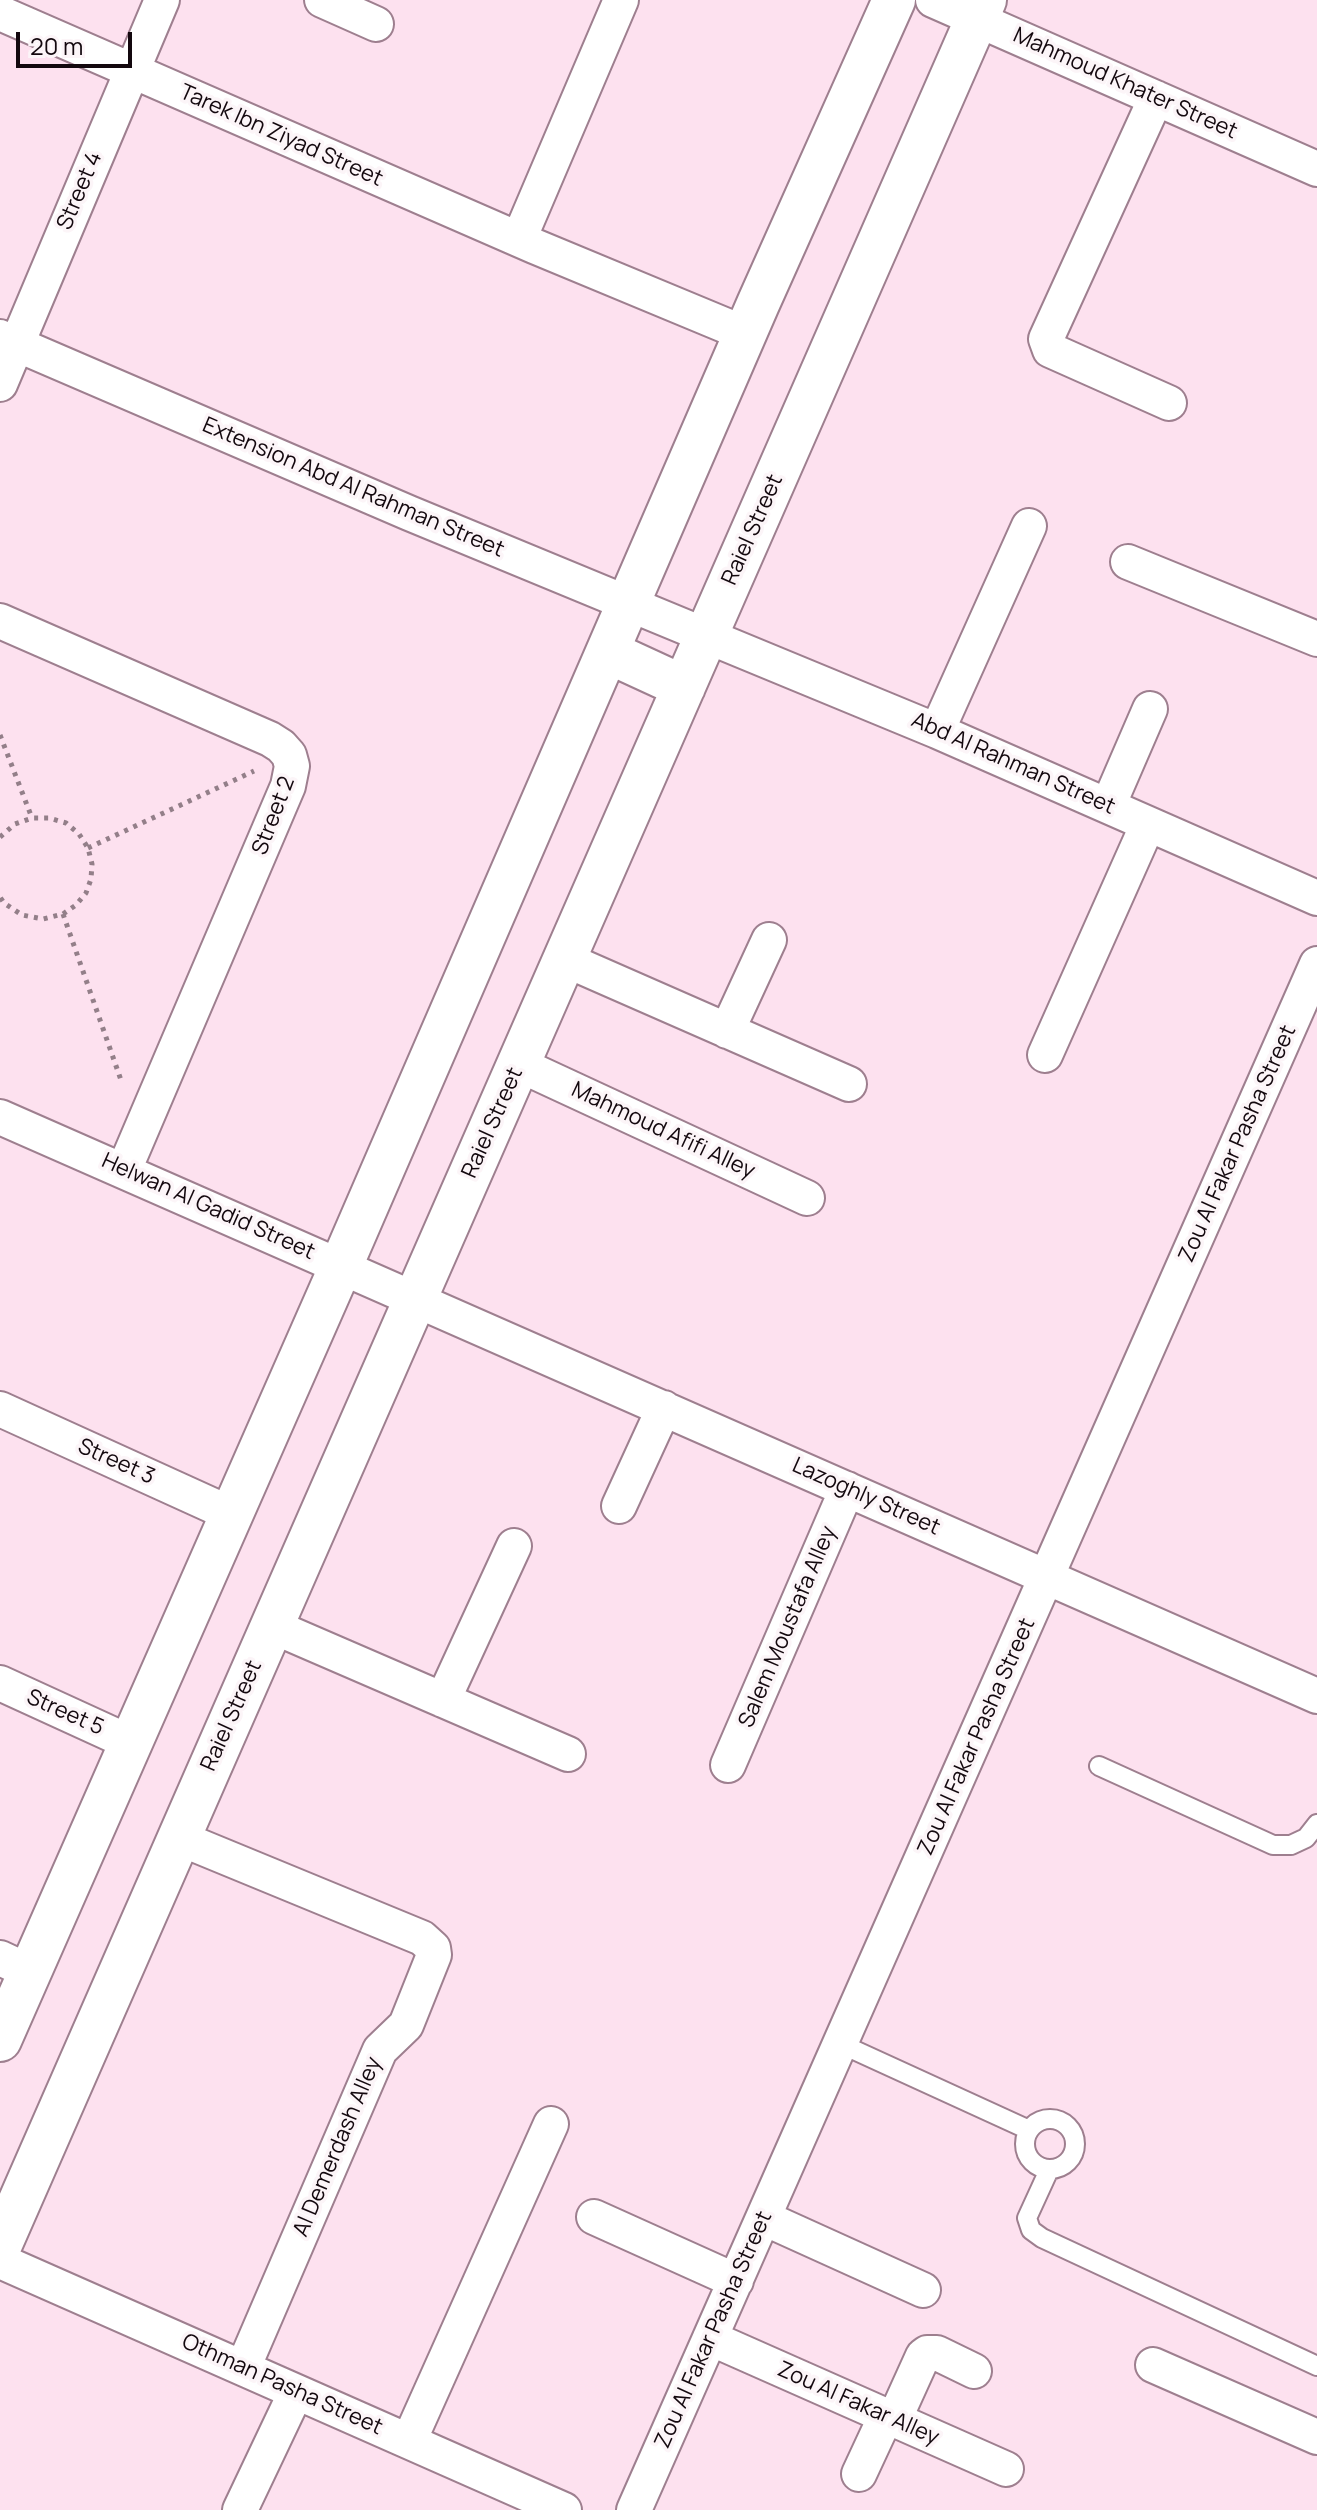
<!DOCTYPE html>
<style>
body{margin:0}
#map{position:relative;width:1317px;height:2510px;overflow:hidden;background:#fde1ef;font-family:Manrope,sans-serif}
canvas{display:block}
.scale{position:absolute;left:16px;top:32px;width:116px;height:36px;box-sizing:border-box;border:4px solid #13080e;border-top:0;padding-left:10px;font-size:24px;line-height:28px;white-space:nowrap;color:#13080e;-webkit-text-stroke:6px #fcf5f8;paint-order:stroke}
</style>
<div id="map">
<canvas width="1317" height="2510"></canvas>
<div class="scale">20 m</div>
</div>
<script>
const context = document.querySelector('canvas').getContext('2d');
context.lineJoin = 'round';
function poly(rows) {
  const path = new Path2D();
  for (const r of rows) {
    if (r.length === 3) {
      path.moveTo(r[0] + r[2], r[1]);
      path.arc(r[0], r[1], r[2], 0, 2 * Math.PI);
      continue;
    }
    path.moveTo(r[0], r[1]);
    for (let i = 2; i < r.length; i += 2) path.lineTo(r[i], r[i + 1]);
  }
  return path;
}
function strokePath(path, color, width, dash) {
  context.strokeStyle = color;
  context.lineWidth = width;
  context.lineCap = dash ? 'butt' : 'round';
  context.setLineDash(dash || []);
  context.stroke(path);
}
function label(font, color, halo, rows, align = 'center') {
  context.font = font + ' Manrope,sans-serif';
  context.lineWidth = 7;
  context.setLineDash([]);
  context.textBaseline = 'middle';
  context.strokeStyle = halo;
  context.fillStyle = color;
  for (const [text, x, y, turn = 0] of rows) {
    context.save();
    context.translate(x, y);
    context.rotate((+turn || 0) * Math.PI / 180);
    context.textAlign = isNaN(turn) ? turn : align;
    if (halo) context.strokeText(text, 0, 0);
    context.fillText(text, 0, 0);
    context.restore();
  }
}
const service = poly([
 [1099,1766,1273,1845,1291,1845,1306,1838,1317,1824],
 [841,2044,1029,2130],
 [1050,2144,25],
 [1049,2170,1027,2218,1031,2230,1042,2238,1317,2366]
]);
const minor = poly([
 [322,0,376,24],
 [933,0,1317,169],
 [0,13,534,246,746,334],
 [1156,98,1046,339,1050,350,1169,403],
 [519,239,621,0],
 [0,337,409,513,937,731,1317,898],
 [0,384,162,0],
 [1128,562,1317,639],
 [0,621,270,739,281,746,289,755,292,766,288,786,124,1170],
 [937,731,1029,526],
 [1108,806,1150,709],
 [564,959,849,1084],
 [727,1031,769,940],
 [1045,1055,1148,824],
 [518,1064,807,1198],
 [0,1117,1317,1696],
 [0,1409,231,1514],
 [619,1506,664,1408],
 [272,1626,568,1754],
 [0,1683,131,1743],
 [443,1700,514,1546],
 [728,1765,847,1489],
 [179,1838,422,1938,433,1948,434,1955,406,2025,380,2050,243,2368],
 [0,1958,30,1972],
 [594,2217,736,2281],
 [764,2218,923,2290],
 [0,2261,564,2510],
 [710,2338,1006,2469],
 [1153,2365,1317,2437],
 [894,2420,923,2356,927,2353,937,2353,974,2371],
 [409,2441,551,2124],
 [859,2474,886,2416],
 [240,2510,296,2392],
 [634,2510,1317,964]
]);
const tertiary = poly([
 [608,652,684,687],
 [0,2040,341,1266,758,304,894,0],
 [0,2246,985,0]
]);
strokePath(service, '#9e7f8f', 22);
strokePath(minor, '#9e7f8f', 38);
strokePath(tertiary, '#9e7f8f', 46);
strokePath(poly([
 [0,735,32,818],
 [0,837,15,824,32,818,49,818,66,823,79,834,88,848,92,864,91,879,86,893,76,905,63,914,43,919,22,915,4,903,0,897],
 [88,848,254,771],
 [63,914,122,1083]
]), '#937f89', 5, [4, 6]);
strokePath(service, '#fff', 18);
strokePath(minor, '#fff', 34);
strokePath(tertiary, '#fff', 42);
label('22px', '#13080e', '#fcf5f8', [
 ["Mahmoud Khater Street",1125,84,24],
 ["Tarek Ibn Ziyad Street",281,136,24],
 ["Street 4",80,191,-67],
 ["Extension Abd Al Rahman Street",353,488,23],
 ["Raiel Street",753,530,-66],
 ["Abd Al Rahman Street",1013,764,24],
 ["Street 2",274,816,-69],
 ["Raiel Street",493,1123,-66],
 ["Mahmoud Afifi Alley",663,1131,25],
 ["Zou Al Fakar Pasha Street",1238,1144,-66],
 ["Helwan Al Gadid Street",208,1207,24],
 ["Street 3",116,1462,24],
 ["Lazoghly Street",866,1497,24],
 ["Salem Moustafa Alley",788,1627,-67],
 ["Street 5",65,1713,24],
 ["Raiel Street",232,1716,-66],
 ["Zou Al Fakar Pasha Street",977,1737,-66],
 ["Al Demerdash Alley",338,2147,-67],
 ["Zou Al Fakar Pasha Street",714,2330,-66],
 ["Othman Pasha Street",282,2385,24],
 ["Zou Al Fakar Alley",858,2404,24]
]);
</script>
